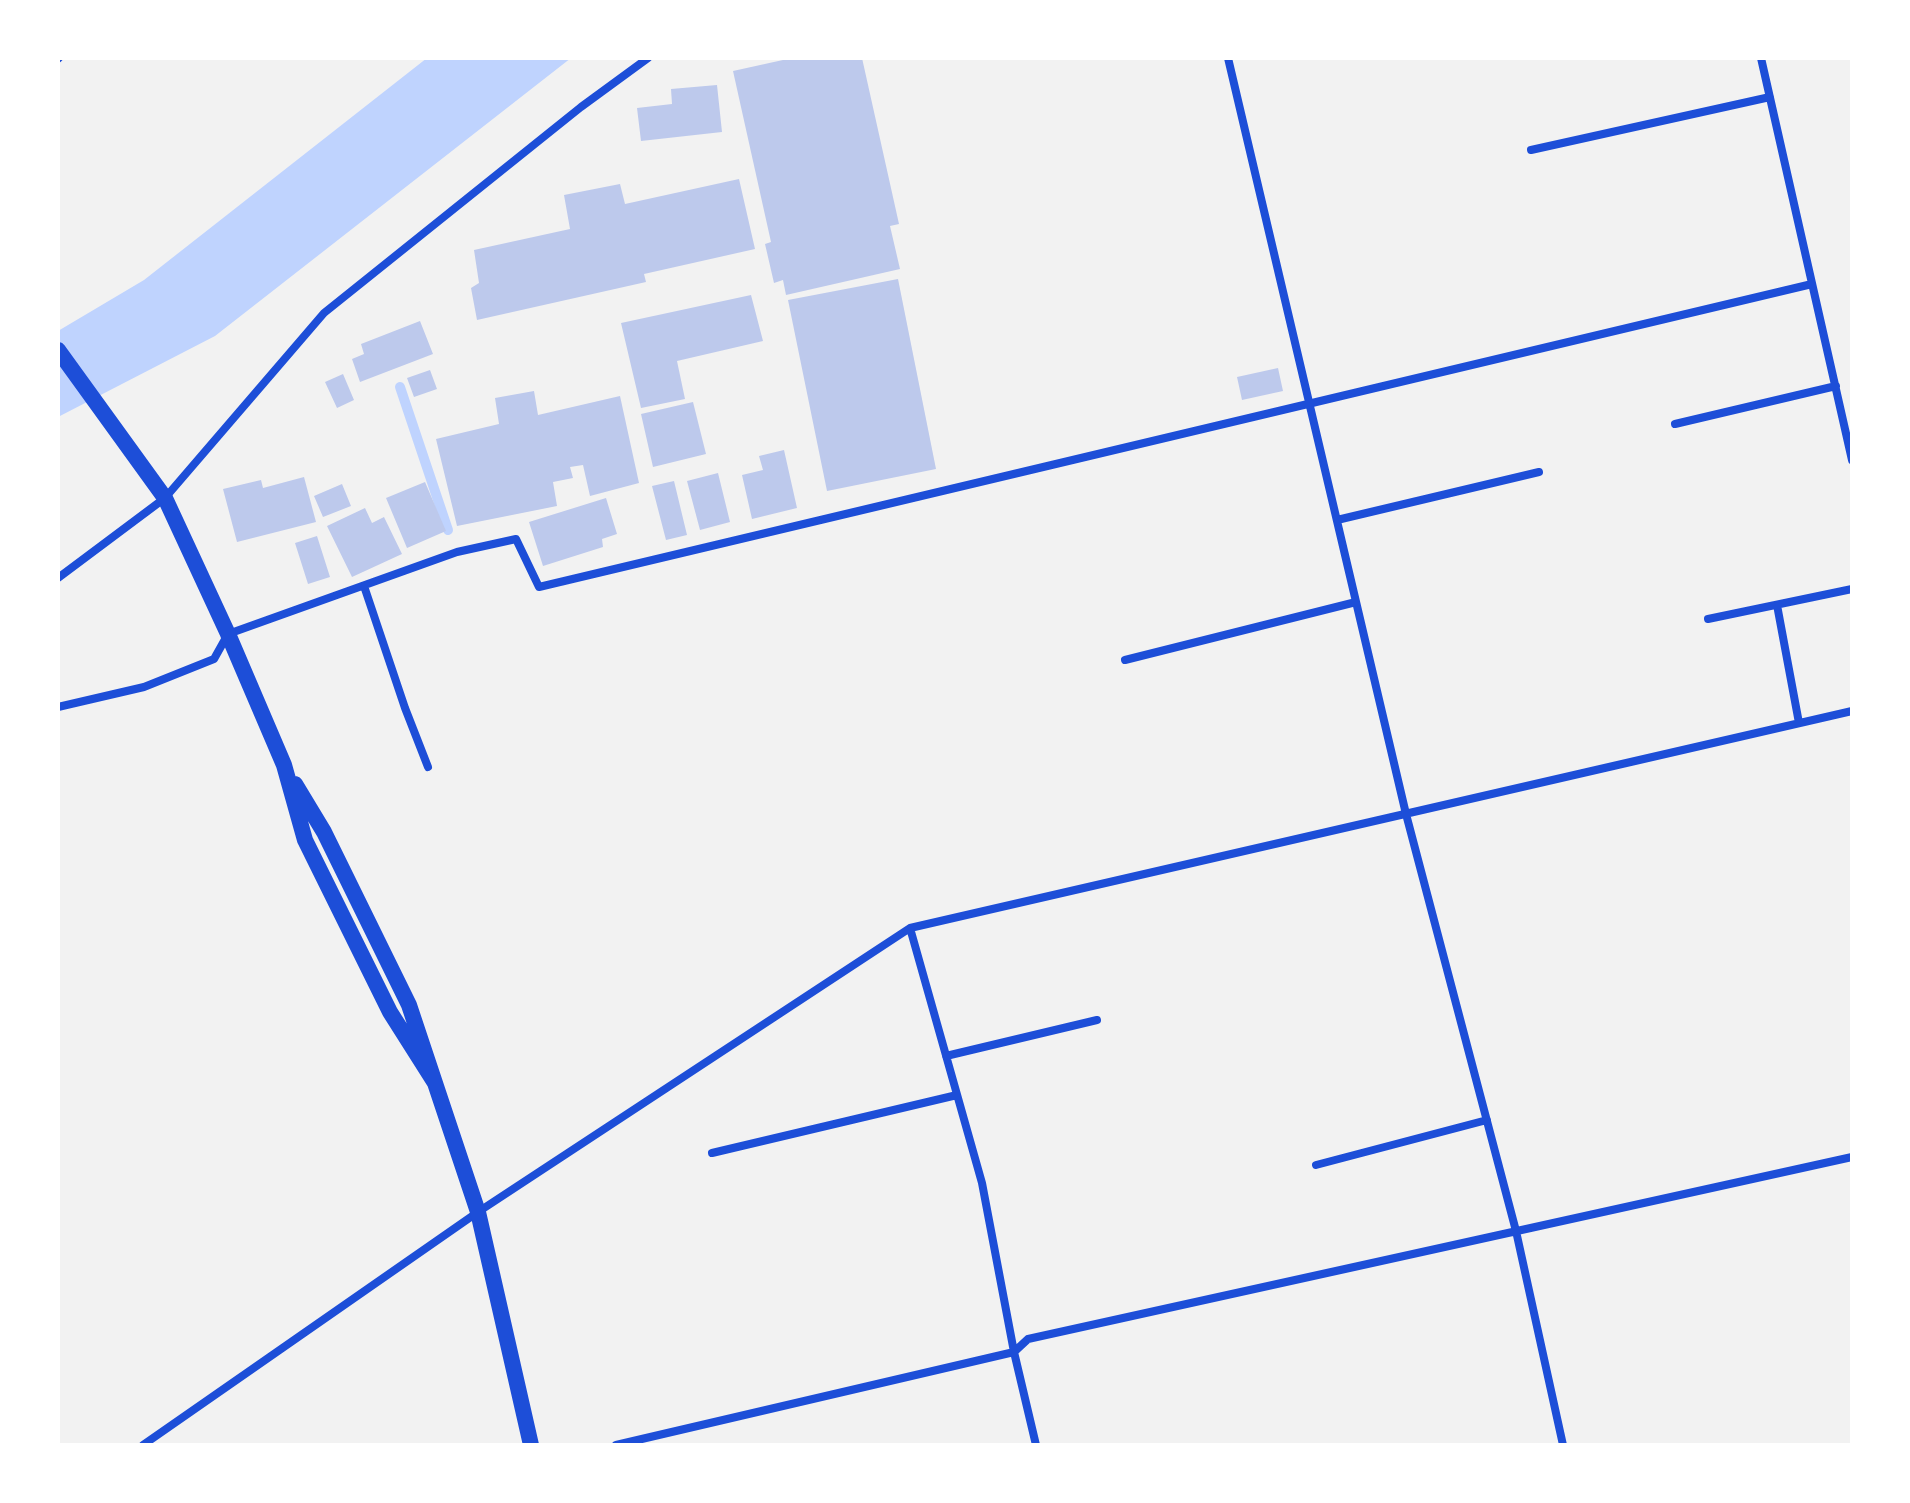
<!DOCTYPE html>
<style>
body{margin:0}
#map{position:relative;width:1910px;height:1503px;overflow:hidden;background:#f2f2f2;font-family:Roboto,sans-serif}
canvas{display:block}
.frame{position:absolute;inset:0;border:60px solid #fff;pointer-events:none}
</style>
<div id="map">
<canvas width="1910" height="1503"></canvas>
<div class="frame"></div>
</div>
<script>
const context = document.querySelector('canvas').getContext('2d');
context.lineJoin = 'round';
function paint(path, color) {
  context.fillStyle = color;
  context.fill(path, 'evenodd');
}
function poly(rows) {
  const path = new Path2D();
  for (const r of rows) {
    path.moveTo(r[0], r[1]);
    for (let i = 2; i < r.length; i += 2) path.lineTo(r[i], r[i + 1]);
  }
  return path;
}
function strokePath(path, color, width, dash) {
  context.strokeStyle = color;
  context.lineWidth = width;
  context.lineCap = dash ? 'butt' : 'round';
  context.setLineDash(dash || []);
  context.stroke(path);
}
paint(poly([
 [427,58,571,58,215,336,58,417,58,331,144,280]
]), '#bfd3fe');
strokePath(poly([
 [400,387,448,530]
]), '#bfd3fe', 10);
paint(poly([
 [792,58,862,58,899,224,890,226,900,269,786,295,783,280,774,283,765,244,771,242,733,71],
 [717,85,722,132,641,141,637,108,672,104,671,89],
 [739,179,755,249,644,274,646,282,477,320,471,288,479,283,474,250,570,229,564,195,620,184,625,204],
 [898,279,936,469,827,491,788,300],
 [751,295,763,341,677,361,685,399,641,408,621,323],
 [420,321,433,354,360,382,352,359,364,354,361,344],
 [1278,368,1283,391,1242,400,1237,377],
 [430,370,437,389,414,397,407,378],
 [343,374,354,400,337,408,325,382],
 [534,391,538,415,620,396,639,483,590,496,583,465,570,467,573,478,553,482,557,506,457,526,436,439,499,424,495,398],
 [693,402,706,454,653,467,641,414],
 [784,450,797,508,752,519,742,475,763,470,759,456],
 [718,473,730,522,700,530,687,481],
 [304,477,316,522,237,542,223,489,261,480,263,488],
 [674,481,687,535,666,540,652,486],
 [425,482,446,531,407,548,386,498],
 [342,484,351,506,323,517,314,496],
 [606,498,617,534,602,539,603,547,543,566,529,522],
 [365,508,372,523,384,517,402,554,352,577,327,526],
 [317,536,330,577,308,584,295,543]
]), '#bdc9ec');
strokePath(poly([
 [1228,58,1406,814,1516,1231,1563,1445],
 [1761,58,1852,460],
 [58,59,59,58],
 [1531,150,1770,97],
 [1675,424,1836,386],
 [1337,520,1539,472],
 [58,578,165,498,324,313,581,107,648,58],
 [364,586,405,708,428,767],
 [1777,605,1799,723],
 [1708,619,1852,589],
 [1125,660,1356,602],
 [58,707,144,687,214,659,228,634,457,552,516,539,539,587,1812,284],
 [910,928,982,1183,1014,1352,1036,1445],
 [946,1056,1097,1020],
 [712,1153,957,1095],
 [1316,1165,1487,1120],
 [143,1445,478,1212,910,928,1852,711],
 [616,1445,1014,1352,1028,1339,1852,1157]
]), '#1d4ed8', 8);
strokePath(poly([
 [58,350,165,498,228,634,284,765,305,840,390,1012,435,1083],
 [295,784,324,832,409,1005,478,1212,531,1445]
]), '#1d4ed8', 16);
</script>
